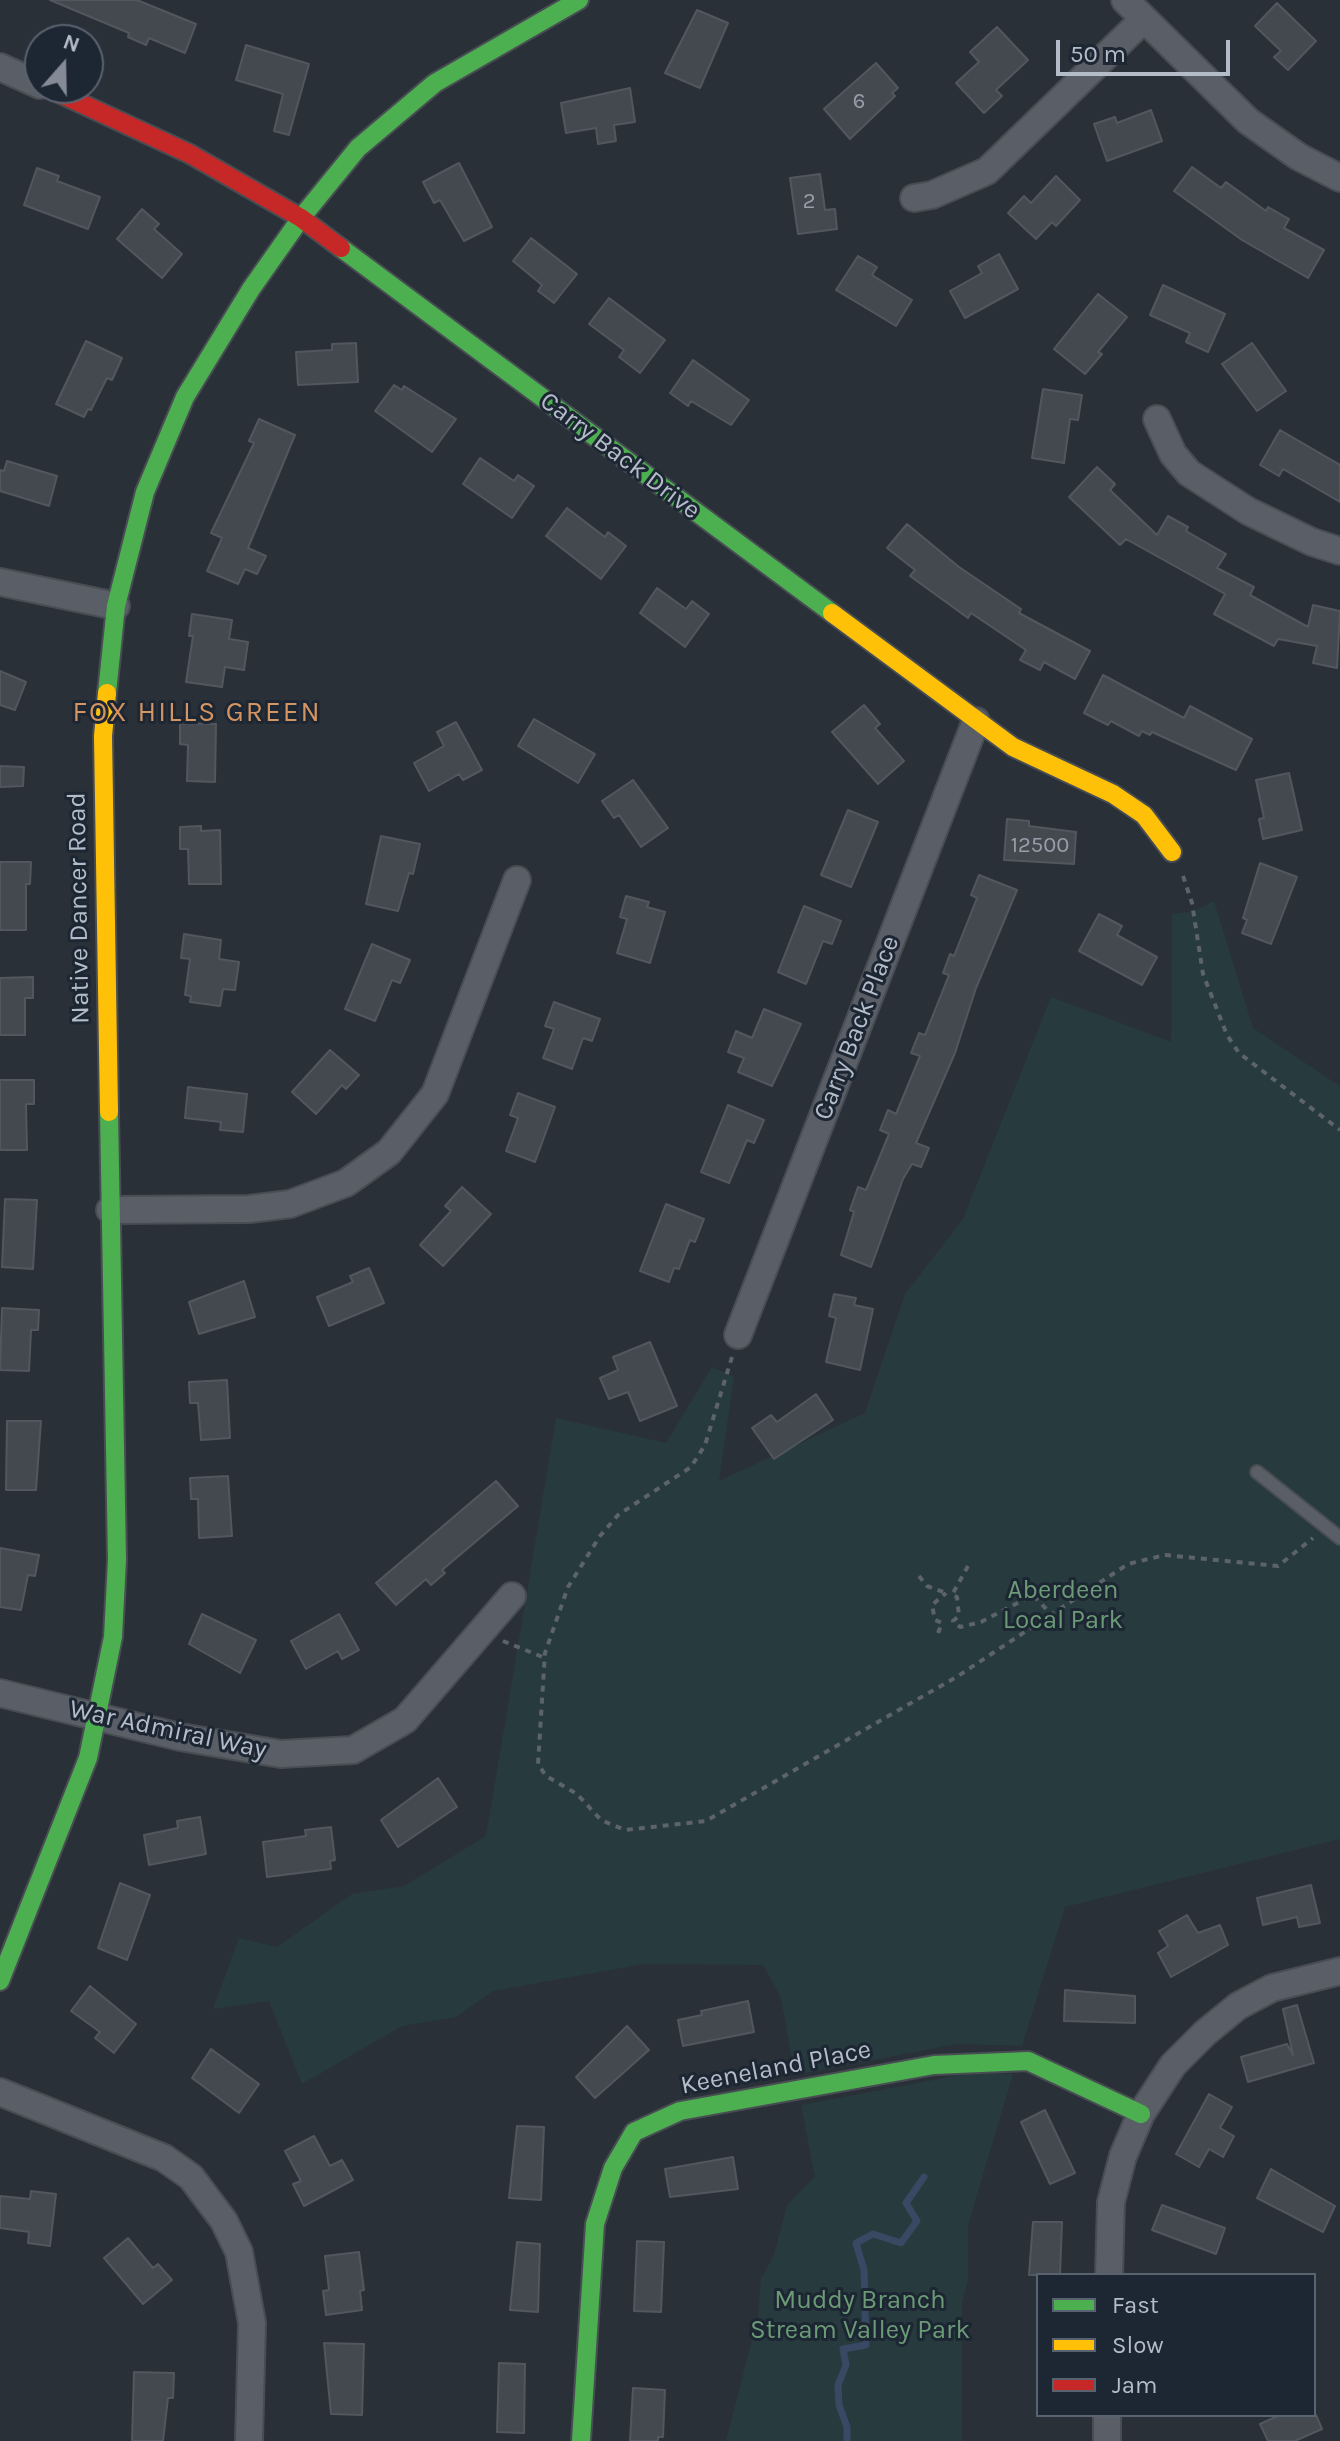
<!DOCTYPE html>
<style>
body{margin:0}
#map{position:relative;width:1340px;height:2441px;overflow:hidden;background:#2a3038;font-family:Karla,sans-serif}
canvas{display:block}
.legend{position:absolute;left:1036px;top:2273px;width:280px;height:144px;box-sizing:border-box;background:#1d2633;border:2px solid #59626f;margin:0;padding:10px 14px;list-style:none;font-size:24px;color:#b4bcc9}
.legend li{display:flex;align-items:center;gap:16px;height:40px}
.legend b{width:40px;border:2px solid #59626f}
.north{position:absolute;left:24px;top:24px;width:80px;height:80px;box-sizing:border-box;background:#1d2633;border:2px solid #59626f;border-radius:50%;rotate:20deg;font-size:22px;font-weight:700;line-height:32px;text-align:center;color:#b4bcc9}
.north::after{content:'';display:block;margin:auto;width:28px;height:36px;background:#848b96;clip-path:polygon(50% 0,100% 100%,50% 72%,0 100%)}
.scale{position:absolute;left:1056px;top:40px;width:174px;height:36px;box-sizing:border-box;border:4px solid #b4bcc9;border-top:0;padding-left:10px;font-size:24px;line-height:28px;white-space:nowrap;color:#b4bcc9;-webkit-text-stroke:6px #1d2633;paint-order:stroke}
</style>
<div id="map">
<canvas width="1340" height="2441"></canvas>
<ul class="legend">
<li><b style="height:10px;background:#4caf50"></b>Fast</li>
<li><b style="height:10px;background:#ffc107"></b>Slow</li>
<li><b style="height:10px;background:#c62828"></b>Jam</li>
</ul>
<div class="north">N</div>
<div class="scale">50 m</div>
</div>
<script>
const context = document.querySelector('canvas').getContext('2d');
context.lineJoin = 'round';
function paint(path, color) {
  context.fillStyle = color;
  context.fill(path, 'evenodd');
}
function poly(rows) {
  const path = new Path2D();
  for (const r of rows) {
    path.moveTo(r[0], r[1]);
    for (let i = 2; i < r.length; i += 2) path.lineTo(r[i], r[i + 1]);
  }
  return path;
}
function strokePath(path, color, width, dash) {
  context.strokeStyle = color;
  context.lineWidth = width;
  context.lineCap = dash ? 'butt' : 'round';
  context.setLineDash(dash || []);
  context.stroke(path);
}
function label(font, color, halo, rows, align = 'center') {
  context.font = font + ' Karla,sans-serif';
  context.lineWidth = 6;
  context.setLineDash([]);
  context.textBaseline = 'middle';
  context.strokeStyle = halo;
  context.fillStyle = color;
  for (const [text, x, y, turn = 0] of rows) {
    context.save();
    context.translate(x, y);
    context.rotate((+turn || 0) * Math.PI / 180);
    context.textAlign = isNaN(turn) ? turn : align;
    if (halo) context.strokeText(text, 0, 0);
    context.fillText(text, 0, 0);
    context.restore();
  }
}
paint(poly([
 [1214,901,1253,1028,1340,1086,1340,1839,1065,1907,1022,2046,957,2044,795,2075,781,1998,763,1965,644,1964,493,1991,456,2017,402,2026,302,2084,269,2001,213,2009,239,1938,277,1947,352,1894,404,1886,486,1836,556,1418,666,1443,712,1367,734,1377,719,1481,865,1413,905,1294,963,1219,1051,997,1171,1042,1172,914,1194,911],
 [970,2073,1013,2074,968,2225,968,2281,962,2302,962,2441,726,2441,758,2316,761,2279,774,2255,787,2205,815,2177,801,2105]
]), '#273a3e');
strokePath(poly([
 [847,2441,847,2427,839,2405,838,2385,846,2365,843,2349,866,2345,864,2270,856,2243,873,2234,901,2243,917,2221,906,2203,924,2177]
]), '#384963', 7);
const building = poly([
 [50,0,137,0,196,24,185,53,149,38,146,45,128,37,129,33,50,0],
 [1277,3,1316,41,1288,70,1274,57,1281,51,1255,26,1277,3],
 [697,10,728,23,700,88,665,73,697,10],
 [997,27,1028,60,996,90,1002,96,984,113,956,83,979,62,970,52,997,27],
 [246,45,309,64,289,135,274,131,283,94,236,80,246,45],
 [876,63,898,88,892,93,895,96,850,139,824,109,876,63],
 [630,88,635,122,614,125,616,141,598,144,596,128,566,133,561,103,630,88],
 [1151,110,1162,141,1107,161,1094,124,1115,117,1117,123,1151,110],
 [459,163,492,227,464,241,440,200,434,203,423,182,459,163],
 [1192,167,1221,188,1226,182,1266,211,1268,207,1289,219,1284,228,1324,250,1308,278,1242,240,1174,191,1192,167],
 [37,168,59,176,57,181,100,197,88,229,24,205,37,168],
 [820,174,825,210,835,209,837,229,798,234,790,178,820,174],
 [1056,176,1080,200,1056,226,1052,222,1036,239,1008,213,1024,196,1031,203,1056,176],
 [142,209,159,224,154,229,182,254,162,278,117,239,142,209],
 [531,238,577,274,554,303,538,291,542,285,513,261,531,238],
 [999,254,1018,289,965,318,950,291,982,273,978,266,999,254],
 [858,256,877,267,872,275,912,300,896,326,836,290,858,256],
 [1163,285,1225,314,1208,352,1186,342,1190,333,1150,315,1163,285],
 [1098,294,1127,317,1098,352,1102,354,1085,374,1054,349,1098,294],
 [609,298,665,340,640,373,619,357,624,350,589,324,609,298],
 [86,341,122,358,112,380,107,378,91,410,88,409,84,417,56,404,86,341],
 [356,343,358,382,298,385,296,352,332,350,332,344,356,343],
 [1252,343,1286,391,1257,411,1222,364,1252,343],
 [693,360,749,400,731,425,691,401,688,406,670,393,693,360],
 [394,385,402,390,404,386,456,419,432,452,375,411,394,385],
 [1043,389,1082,395,1078,420,1070,419,1064,463,1032,458,1043,389],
 [259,419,295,435,248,548,266,556,257,574,245,569,238,584,207,571,222,538,211,533,254,443,249,441,259,419],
 [1280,430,1340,465,1340,502,1283,469,1279,476,1260,465,1280,430],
 [480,458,514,481,518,475,534,486,512,518,463,484,480,458],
 [7,461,57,476,49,506,0,491,0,470,4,471,7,461],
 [1097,467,1115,484,1110,490,1157,535,1168,516,1188,527,1186,531,1226,554,1217,568,1254,587,1250,595,1308,627,1313,605,1340,611,1337,668,1313,663,1317,646,1278,639,1274,646,1214,614,1225,594,1126,539,1120,545,1069,497,1097,467],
 [567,508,605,537,608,532,626,546,601,579,546,536,567,508],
 [907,524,959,567,1021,609,1019,613,1090,651,1075,679,1044,662,1040,670,1020,660,1026,650,971,613,968,618,910,576,915,570,887,548,907,524],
 [657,588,686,609,692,601,709,614,685,647,640,613,657,588],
 [192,614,232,620,229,639,248,642,244,670,225,667,222,687,186,682,193,636,189,636,192,614],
 [0,671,26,682,15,710,0,705,0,671],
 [1103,675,1184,718,1190,706,1252,739,1236,770,1152,732,1150,735,1142,731,1139,736,1111,721,1108,725,1084,713,1103,675],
 [864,705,880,724,875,728,904,761,878,784,832,732,864,705],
 [534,719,595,754,578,783,518,746,534,719],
 [456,722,482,770,463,780,459,774,429,791,414,763,444,746,437,732,456,722],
 [180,723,216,724,215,782,187,781,188,745,180,744,180,723],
 [0,766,24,767,23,786,0,787,0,766],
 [1289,773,1302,830,1263,839,1259,819,1264,818,1256,780,1289,773],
 [633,780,668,828,641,847,619,815,614,818,602,801,633,780],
 [848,810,878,822,851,887,821,875,848,810],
 [1007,819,1029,821,1029,826,1076,832,1074,864,1004,860,1007,819],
 [201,826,201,831,220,830,221,884,189,884,188,849,180,849,180,827,201,826],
 [381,836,420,844,413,874,409,873,398,911,366,904,381,836],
 [0,862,31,862,30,884,26,884,26,930,0,930,0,862],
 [1260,863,1297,877,1271,944,1242,933,1247,920,1243,918,1260,863],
 [979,875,1017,890,976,988,955,1053,916,1143,929,1148,921,1167,912,1164,903,1179,871,1267,841,1255,854,1212,850,1210,858,1187,866,1190,889,1134,880,1130,888,1110,896,1114,920,1056,911,1053,919,1033,925,1035,949,975,943,973,950,954,954,956,977,898,971,895,979,875],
 [626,896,649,902,647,907,665,912,650,963,617,953,627,919,620,917,626,896],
 [804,906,841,921,832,944,823,941,806,984,778,972,804,906],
 [1099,914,1122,926,1117,935,1157,957,1142,985,1079,951,1099,914],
 [184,934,221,940,219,959,239,962,235,990,223,989,220,1006,190,1002,191,996,185,995,190,959,181,958,184,934],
 [372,944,410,960,400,983,392,980,375,1021,345,1009,372,944],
 [33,977,33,998,25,998,25,1035,0,1035,0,978,33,977],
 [554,1002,600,1019,592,1041,583,1038,572,1069,543,1058,554,1029,545,1026,554,1002],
 [764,1009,801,1024,772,1086,738,1072,744,1058,728,1052,736,1031,752,1038,764,1009],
 [330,1050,359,1075,346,1089,342,1085,316,1114,292,1092,330,1050],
 [0,1080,34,1080,34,1104,26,1104,27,1150,0,1150,0,1080],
 [188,1087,247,1094,243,1132,220,1130,221,1122,185,1118,188,1087],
 [518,1093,555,1107,535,1162,506,1151,518,1118,510,1115,518,1093],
 [728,1105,764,1120,754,1143,747,1140,729,1183,701,1172,728,1105],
 [462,1187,491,1214,443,1266,420,1245,451,1211,445,1206,462,1187],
 [5,1199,37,1200,33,1269,2,1267,5,1199],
 [666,1204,704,1219,695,1242,690,1240,679,1269,674,1268,669,1282,640,1271,666,1204],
 [369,1268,384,1303,329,1326,317,1297,353,1282,350,1276,369,1268],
 [244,1281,255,1317,199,1334,189,1302,244,1281],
 [834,1294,856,1298,854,1305,873,1309,860,1370,826,1362,836,1318,829,1316,834,1294],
 [2,1308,39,1310,38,1330,31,1330,29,1371,0,1370,2,1308],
 [650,1342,677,1406,640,1421,628,1392,609,1399,600,1378,618,1370,613,1357,650,1342],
 [227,1380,230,1438,201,1440,198,1403,190,1403,189,1382,227,1380],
 [816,1394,833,1420,774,1459,752,1428,771,1415,777,1422,816,1394],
 [7,1421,41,1421,36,1490,6,1490,7,1421],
 [228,1476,232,1536,199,1538,198,1499,191,1499,190,1478,228,1476],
 [496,1481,518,1506,442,1570,445,1573,431,1585,426,1579,396,1605,376,1583,496,1481],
 [0,1548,39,1555,35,1576,28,1575,21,1610,0,1607,0,1548],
 [202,1614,256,1640,240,1673,189,1644,202,1614],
 [339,1614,359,1650,342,1659,338,1651,306,1669,291,1641,339,1614],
 [438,1778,457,1807,398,1847,381,1820,438,1778],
 [200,1817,206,1854,149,1865,144,1835,178,1828,177,1821,200,1817],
 [331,1827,335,1860,330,1861,331,1869,267,1877,263,1842,306,1836,305,1830,331,1827],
 [120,1883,150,1895,127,1960,98,1948,120,1883],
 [1311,1885,1320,1923,1299,1927,1297,1917,1263,1925,1257,1898,1311,1885],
 [1187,1915,1198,1933,1220,1925,1228,1945,1171,1977,1158,1953,1168,1946,1159,1931,1187,1915],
 [90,1986,136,2024,114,2053,95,2038,100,2032,71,2011,90,1986],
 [1065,1990,1135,1996,1135,2023,1064,2021,1065,1990],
 [748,2001,754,2032,683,2046,678,2020,702,2015,701,2011,748,2001],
 [1297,2005,1314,2063,1248,2082,1241,2057,1287,2044,1293,2055,1283,2009,1297,2005],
 [627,2026,649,2050,595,2098,576,2077,627,2026],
 [211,2049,259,2084,239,2113,192,2078,211,2049],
 [1209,2094,1232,2107,1220,2128,1234,2136,1223,2157,1209,2149,1199,2167,1176,2154,1209,2094],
 [1045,2110,1075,2173,1050,2184,1021,2122,1045,2110],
 [517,2126,544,2127,541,2200,509,2198,517,2126],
 [314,2136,330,2166,342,2160,353,2180,304,2206,293,2184,301,2181,285,2151,314,2136],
 [733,2157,738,2189,670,2197,665,2169,733,2157],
 [1271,2169,1335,2206,1323,2232,1257,2198,1271,2169],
 [31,2191,56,2194,50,2246,28,2243,29,2232,0,2228,0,2196,30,2199,31,2191],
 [1162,2205,1225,2228,1216,2254,1152,2230,1162,2205],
 [1033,2222,1062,2222,1060,2275,1029,2275,1033,2222],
 [128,2238,153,2268,158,2264,172,2280,143,2304,104,2258,128,2238],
 [637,2241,664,2242,661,2312,634,2311,637,2241],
 [517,2242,540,2244,538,2312,510,2310,517,2242],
 [359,2252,364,2290,360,2291,362,2310,326,2315,323,2291,329,2290,325,2256,359,2252],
 [324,2343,364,2344,362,2415,331,2414,324,2343],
 [499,2363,525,2364,524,2433,497,2432,499,2363],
 [134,2372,174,2373,173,2398,168,2398,163,2441,132,2441,134,2372],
 [633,2388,665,2390,663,2437,658,2437,658,2441,630,2441,633,2388],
 [1280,2415,1316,2415,1322,2429,1295,2441,1268,2441,1260,2424,1280,2415]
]);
paint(building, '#444950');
strokePath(building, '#52575f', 2);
const lane = poly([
 [1257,1472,1340,1538]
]);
const street = poly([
 [1125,0,1248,121,1299,157,1340,178],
 [0,67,40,85],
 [914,198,932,195,987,171,1144,19],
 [1157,419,1173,454,1189,473,1248,511,1312,542,1340,551],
 [0,582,116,606],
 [110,1210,249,1209,290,1204,346,1183,389,1152,435,1094,517,880],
 [738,1335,976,721],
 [0,1693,180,1737,281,1754,353,1750,405,1720,512,1596],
 [0,2092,164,2158,191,2177,224,2221,239,2252,252,2323,249,2441],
 [1109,2275,1111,2202,1123,2156,1141,2114,1173,2065,1205,2033,1238,2006,1272,1988,1340,1971],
 [1107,2441,1107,2415]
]);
const fast = poly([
 [341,248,832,613],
 [107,693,116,606,145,492,185,397,251,289,301,218,358,148,435,83,579,0],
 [0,1981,88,1758,113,1637,117,1560,109,1112],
 [581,2441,595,2224,613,2168,634,2132,680,2111,934,2065,1028,2061,1141,2114]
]);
const slow = poly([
 [832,613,1013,747,1113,794,1144,815,1172,852],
 [107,693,103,736,109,1112]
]);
const jam = poly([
 [48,88,190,154,301,218,341,248]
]);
strokePath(lane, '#484c53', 16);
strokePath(street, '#484c53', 30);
strokePath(fast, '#484c53', 22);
strokePath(slow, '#484c53', 22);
strokePath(jam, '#484c53', 22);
strokePath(poly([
 [1183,876,1192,903,1203,974,1227,1035,1239,1053,1340,1130],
 [732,1357,705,1445,691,1467,618,1515,600,1536,568,1587,545,1653,538,1764,546,1776,577,1794,601,1820,625,1830,706,1821,958,1676,1128,1564,1165,1555,1278,1566,1313,1538],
 [968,1566,952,1595,957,1597,959,1616,953,1621,960,1627,981,1622,1033,1595,1050,1613],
 [919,1576,927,1586,946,1593],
 [938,1633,942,1623,935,1620,932,1605,946,1593],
 [503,1641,545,1658]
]), '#5d636a', 4, [6, 6]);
strokePath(lane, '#5a5e66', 12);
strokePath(street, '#5a5e66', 26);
strokePath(fast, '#4caf50', 18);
strokePath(slow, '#ffc107', 18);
strokePath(jam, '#c62828', 18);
label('22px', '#989fab', null, [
 ["6",859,102],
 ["2",809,202],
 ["12500",1040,846]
]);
label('26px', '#b4bcc9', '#1d2633', [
 ["Carry Back Drive",620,456,37],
 ["Native Dancer Road",79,908,-91],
 ["Carry Back Place",857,1028,-69],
 ["War Admiral Way",168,1730,12],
 ["Keeneland Place",776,2068,-11]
]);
label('26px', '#6b9a76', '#1d2633', [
 ["Aberdeen",1063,1591],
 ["Local Park",1063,1621],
 ["Muddy Branch",860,2301],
 ["Stream Valley Park",860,2331]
]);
context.letterSpacing = '2px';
label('28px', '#d59563', '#1d2633', [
 ["FOX HILLS GREEN",197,713]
]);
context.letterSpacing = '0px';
</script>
